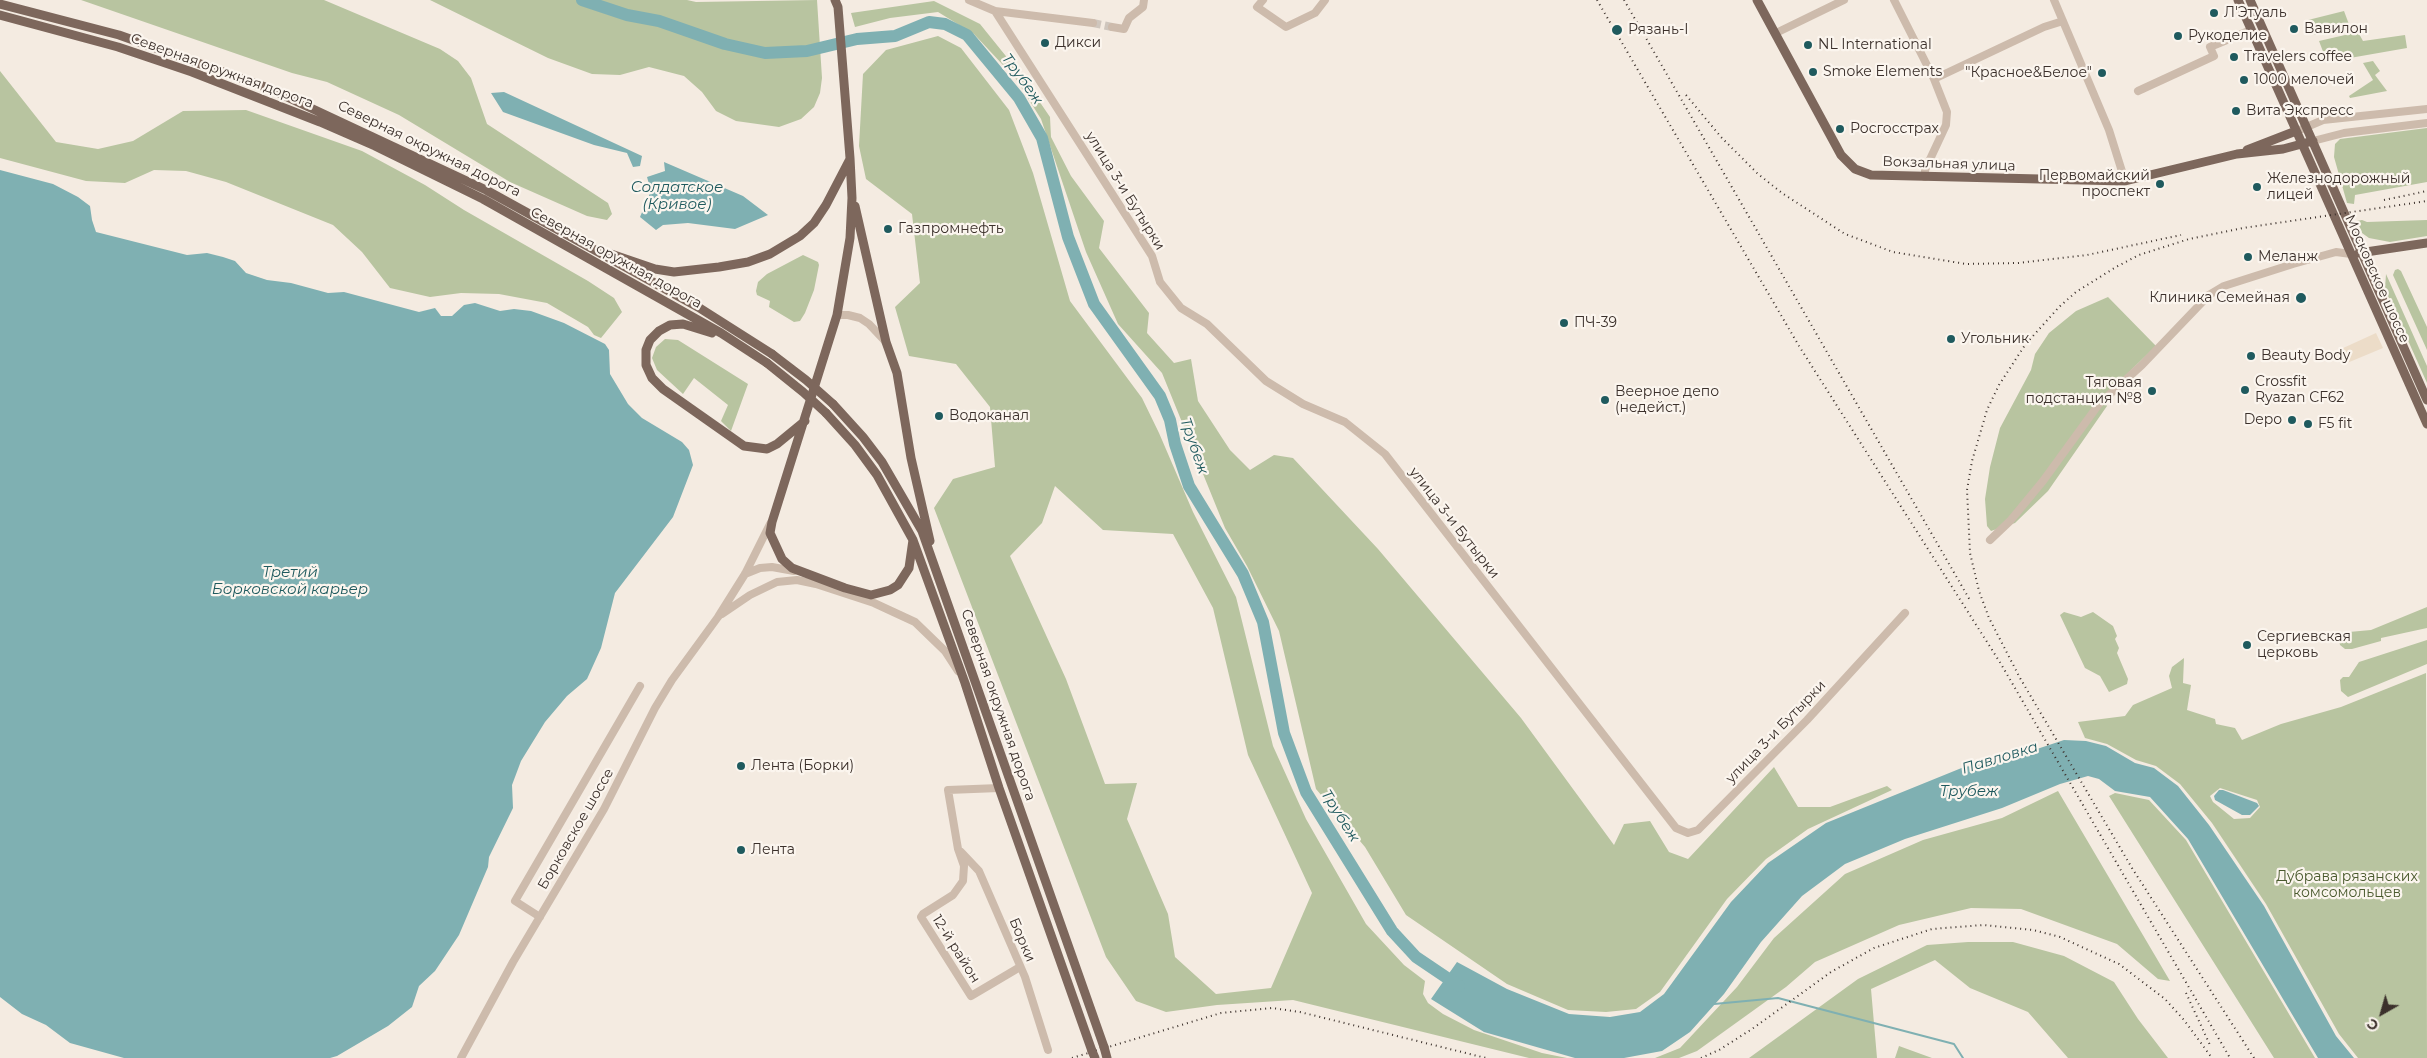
<!DOCTYPE html>
<meta charset="utf-8">
<style>
body{margin:0}
#map{position:relative;width:2427px;height:1058px;overflow:hidden;background:#f4ebe1;font-family:Montserrat,sans-serif}
canvas{display:block}
.north{position:absolute;left:2357px;top:988px;width:50px;height:50px;-webkit-text-stroke:4px #fbf5ee;paint-order:stroke;rotate:218deg;font-size:14px;font-weight:700;line-height:20px;text-align:center;color:#3b302b}
.north::after{content:'';display:block;margin:auto;width:18px;height:22px;background:#3b302b;clip-path:polygon(50% 0,100% 100%,50% 72%,0 100%)}
</style>
<div id="map">
<canvas width="2427" height="1058"></canvas>
<div class="north">С</div>
</div>
<script>
const context = document.querySelector('canvas').getContext('2d');
context.lineJoin = 'round';
function paint(path, color) {
  context.fillStyle = color;
  context.fill(path, 'evenodd');
}
function poly(rows) {
  const path = new Path2D();
  for (const r of rows) {
    path.moveTo(r[0], r[1]);
    for (let i = 2; i < r.length; i += 2) path.lineTo(r[i], r[i + 1]);
  }
  return path;
}
function strokePath(path, color, width, dash) {
  context.strokeStyle = color;
  context.lineWidth = width;
  context.lineCap = dash ? 'butt' : 'round';
  context.setLineDash(dash || []);
  context.stroke(path);
}
function label(font, color, halo, rows, align = 'center') {
  context.font = font + ' Montserrat,sans-serif';
  context.lineWidth = 4.5;
  context.setLineDash([]);
  context.textBaseline = 'middle';
  context.strokeStyle = halo;
  context.fillStyle = color;
  for (const [text, x, y, turn = 0] of rows) {
    context.save();
    context.translate(x, y);
    context.rotate((+turn || 0) * Math.PI / 180);
    context.textAlign = isNaN(turn) ? turn : align;
    if (halo) context.strokeText(text, 0, 0);
    context.fillText(text, 0, 0);
    context.restore();
  }
}
paint(poly([
 [81,0,324,0,440,49,458,61,471,78,487,124,608,203,612,214,607,220,587,216,510,182,399,115,327,82,292,73],
 [430,0,687,0,696,2,817,0,822,78,820,93,814,107,801,119,779,127,736,121,716,111,702,92,684,76,649,67,620,75,592,74,548,58],
 [934,1,980,24,1022,76,1050,117,1051,137,1071,176,1104,221,1099,248,1149,313,1147,333,1174,363,1191,359,1198,401,1230,450,1250,470,1274,455,1293,458,1378,549,1521,718,1614,845,1624,824,1650,821,1669,852,1688,859,1774,767,1798,807,1830,807,1887,786,1892,790,1808,829,1766,859,1727,899,1660,992,1636,1009,1606,1012,1568,1010,1507,984,1406,915,1365,847,1316,789,1279,631,1247,566,1225,528,1162,373,1118,324,1086,252,1041,119,1016,79,974,34,938,12,890,18,855,27,851,13],
 [2344,11,2350,27,2315,35,2308,20],
 [2358,32,2363,41,2405,35,2407,48,2327,62,2319,41],
 [938,36,961,48,1009,110,1033,173,1070,301,1142,398,1159,433,1193,512,1236,597,1273,746,1306,819,1366,924,1404,965,1425,981,1423,994,1428,1003,1443,1014,1474,1030,1542,1053,1567,1058,1529,1058,1293,1000,1217,1005,1166,1012,1136,1001,1106,957,934,508,953,479,995,467,990,407,956,364,909,356,895,307,920,283,912,214,866,179,859,146,863,74,886,50],
 [1055,486,1103,530,1173,534,1213,608,1248,755,1312,893,1271,988,1216,994,1175,957,1168,914,1127,819,1137,783,1105,784,1066,679,1010,556,1042,523],
 [2373,61,2380,71,2375,75,2387,91,2350,98,2349,96,2373,80,2363,63],
 [0,71,56,142,98,149,133,141,183,111,246,110,362,151,425,185,464,210,588,281,614,298,622,312,601,338,594,335,588,327,547,303,499,294,461,293,430,297,390,288,362,252,333,225,226,182,186,171,154,170,125,183,86,181,0,158],
 [2427,128,2427,182,2355,195,2354,204,2347,203,2334,157,2335,144,2340,139],
 [2362,220,2367,222,2427,220,2427,236,2390,242,2369,238,2362,233,2357,221],
 [803,255,818,262,819,265,814,290,805,313,800,321,794,322,769,307,770,301,757,295,756,291,758,282,767,274],
 [2398,269,2401,271,2427,327,2427,350,2393,275,2395,270],
 [2386,274,2427,366,2427,383,2385,289],
 [2108,297,2156,346,2101,399,2107,406,2048,491,2015,523,1991,531,1987,526,1985,499,1990,467,2000,428,2031,370,2035,354,2049,333,2076,311],
 [665,339,678,340,748,384,731,431,721,421,728,405,694,378,683,394,657,370,652,358,656,347],
 [2427,607,2427,628,2381,638,2381,641,2352,649,2345,649,2340,645,2338,633,2371,630],
 [2064,612,2081,617,2093,612,2113,626,2117,636,2115,639,2119,648,2117,653,2128,679,2127,684,2109,692,2100,676,2085,668,2060,615],
 [2427,640,2427,664,2348,697,2341,691,2340,680,2343,677,2349,677,2359,662],
 [2184,658,2183,683,2191,685,2187,710,2215,719,2216,724,2235,728,2242,740,2281,724,2341,707,2426,673,2427,1058,2358,1058,2339,1034,2266,904,2212,823,2180,784,2156,766,2136,760,2107,744,2085,738,2078,722,2125,716,2133,705,2172,688,2169,676,2172,667],
 [2220,788,2257,800,2260,807,2250,818,2234,819,2213,802,2210,796],
 [2058,791,2170,981,2158,979,2117,944,2021,909,1971,908,1899,925,1815,962,1786,987,1697,1051,1679,1058,1655,1058,1680,1048,1737,987,1774,938,1845,874,1923,840,2002,818],
 [2115,793,2149,800,2186,840,2315,1058,2274,1058,2109,796],
 [1968,942,2013,942,2064,956,2114,982,2138,1019,2168,1058,2068,1058,2028,1012,1970,988,1935,960,1871,989,1877,1058,1749,1058,1858,979,1927,945],
 [1899,1046,1932,1058,1895,1058]
]), '#b8c4a0');
paint(poly([
 [2376,333,2383,348,2347,363,2341,349]
]), '#ecdcc8');
paint(poly([
 [504,92,642,156,640,166,633,167,627,153,594,145,503,112,491,93],
 [664,162,743,196,768,215,735,229,688,223,663,225,656,230,640,217,651,191,647,177,665,171],
 [0,170,53,184,78,197,90,206,92,220,96,232,187,255,207,253,223,257,235,261,246,273,267,280,291,283,328,293,344,292,419,312,435,308,441,316,452,316,464,305,475,303,500,311,514,309,531,311,564,323,605,344,609,350,610,374,628,404,642,418,682,442,689,450,693,465,673,517,615,593,601,648,587,679,567,696,545,722,521,761,512,785,513,808,489,857,488,867,459,935,435,971,419,986,412,1007,388,1026,337,1056,330,1058,124,1058,70,1043,46,1025,22,1014,0,997],
 [2064,740,2086,741,2106,746,2135,763,2154,768,2178,786,2209,825,2264,906,2336,1036,2354,1058,2318,1058,2188,839,2150,797,2115,791,2099,779,2088,776,2060,784,2002,808,1905,839,1845,864,1802,896,1761,942,1724,994,1690,1032,1662,1051,1624,1058,1575,1058,1484,1032,1431,999,1457,962,1507,989,1569,1014,1610,1017,1640,1012,1664,994,1731,902,1768,863,1826,823,1964,767,1998,762],
 [2219,790,2223,790,2257,803,2259,806,2250,815,2242,815,2215,800,2214,796]
]), '#7fb0b2');
strokePath(poly([
 [1714,1004,1778,998,1954,1044,1963,1058]
]), '#7fb0b2', 2);
strokePath(poly([
 [582,0,627,15,659,21,725,44,765,53,807,51,857,39,895,36,929,22,945,24,967,35,1019,98,1042,138,1068,237,1094,304,1160,396,1170,420,1175,444,1189,486,1243,574,1263,622,1284,733,1306,792,1392,931,1416,957,1459,986]
]), '#7fb0b2', 12);
strokePath(poly([
 [1093,23,1112,27]
]), '#cfc6bd', 8, [8, 4]);
strokePath(poly([
 [969,0,995,11,1093,23],
 [1263,0,1257,7,1286,27,1315,13,1325,0],
 [1894,0,1934,79,1947,112,1946,125,1925,170,1925,177],
 [2054,0,2109,130,2125,181],
 [995,11,1152,256,1160,282,1181,308,1207,324,1266,381,1303,404,1345,422,1385,454,1676,828,1688,833,1698,830,1807,720,1905,613],
 [1112,27,1124,29,1129,18,1143,7,1144,0],
 [1776,33,1844,0],
 [1934,79,2044,27,2063,21],
 [2138,91,2214,56,2210,47,2251,30],
 [2302,129,2323,120,2427,109],
 [2313,141,2344,133,2427,123],
 [837,315,848,315,860,318,869,324,886,342],
 [1990,540,2010,521,2043,481,2099,404,2142,365,2209,295,2224,286,2293,264,2336,252,2351,254],
 [745,574,760,568,772,567,794,571],
 [722,614,750,595,777,582,797,580,816,584,874,603,915,622,945,651,958,671],
 [999,788,948,790,958,849,964,866,963,881,953,895,923,914,921,917,971,996,1020,967],
 [961,852,979,871,1025,977,1048,1050],
 [540,917,515,901,640,686],
 [461,1058,513,962,604,809,655,708,672,680,718,617,745,574,770,524]
]), '#cdbbac', 8);
strokePath(poly([
 [835,0,838,7,850,158,852,198,850,238,837,315,772,522,770,533,782,559,792,568,845,588,871,595,890,590,898,585,909,568,913,540],
 [1757,0,1841,155,1855,169,1871,175,2125,181,2237,154,2283,149,2313,141],
 [2238,0,2427,424],
 [2250,0,2427,400],
 [0,4,119,35,268,88,486,190,698,307,772,354],
 [0,15,118,47,192,72,320,122,375,146,483,199,721,333,767,363],
 [2247,150,2296,131],
 [855,206,886,342,897,373,911,458,930,541],
 [2359,253,2427,243],
 [611,254,655,269,674,272,719,267,748,262,770,254,800,236,814,223,826,205,850,159],
 [712,333,683,324,670,325,659,331,650,340,646,350,646,365,652,378,663,389,744,446,767,449,777,444,805,421],
 [833,404,863,437,882,462,922,531,1104,1047],
 [826,413,855,445,877,475,913,540,965,683,999,788,1092,1051]
]), '#7d675c', 9);
strokePath(poly([
 [1597,0,1799,346,2001,664,2230,1058],
 [1624,0,1971,602],
 [1686,95,1721,137,1758,174,1782,193,1845,234,1893,252,1966,264,2018,263,2087,255,2181,235],
 [2384,200,2427,191],
 [2186,993,2210,1045],
 [1072,1058,1221,1013,1272,1008,1300,1012,1486,1058],
 [1701,1058,1719,1050,1752,1029,1831,972,1874,948,1932,929,1983,925,2033,930,2060,937,2119,964,2165,999,2184,1020,2212,1058],
 [2254,1058,2132,868,2020,678,1989,618,1979,591,1970,553,1967,490,1972,461,1987,410,1999,385,2025,345,2059,307,2076,292,2116,267,2139,255,2189,239,2243,228,2427,201]
]), '#3b302b', 2, [1, 4]);
strokePath(poly([
 [772,354,806,380,833,404],
 [767,363,803,392,826,413],
 [1104,1047,1107,1058],
 [1092,1051,1095,1058]
]), '#7d675c', 9);
for (const [x, y, r, color] of [
 [2214,13,5,"#1f5a5e"],
 [2294,29,5,"#1f5a5e"],
 [1617,30,6,"#1f5a5e"],
 [2178,36,5,"#1f5a5e"],
 [1045,43,5,"#1f5a5e"],
 [1808,45,5,"#1f5a5e"],
 [2234,57,5,"#1f5a5e"],
 [1813,72,5,"#1f5a5e"],
 [2102,73,5,"#1f5a5e"],
 [2244,80,5,"#1f5a5e"],
 [2236,111,5,"#1f5a5e"],
 [1840,129,5,"#1f5a5e"],
 [2160,184,5,"#1f5a5e"],
 [2257,187,5,"#1f5a5e"],
 [888,229,5,"#1f5a5e"],
 [2248,257,5,"#1f5a5e"],
 [2301,298,6,"#1f5a5e"],
 [1564,323,5,"#1f5a5e"],
 [1951,339,5,"#1f5a5e"],
 [2251,356,5,"#1f5a5e"],
 [2245,390,5,"#1f5a5e"],
 [2152,391,5,"#1f5a5e"],
 [1605,400,5,"#1f5a5e"],
 [939,416,5,"#1f5a5e"],
 [2292,420,5,"#1f5a5e"],
 [2308,424,5,"#1f5a5e"],
 [2247,645,5,"#1f5a5e"],
 [741,766,5,"#1f5a5e"],
 [741,850,5,"#1f5a5e"]
]) {
  const dot = new Path2D();
  dot.arc(x, y, r, 0, 2 * Math.PI);
  context.fillStyle = color;
  context.fill(dot);
  strokePath(dot, '#fbf5ee', 2);
}
label('14px', '#3b302b', '#fbf5ee', [
 ["Л'Этуаль",2224,13],
 ["Вавилон",2304,29],
 ["Рязань-I",1628,30],
 ["Рукоделие",2188,36],
 ["Дикси",1055,43],
 ["NL International",1818,45],
 ["Travelers coffee",2244,57],
 ["Smoke Elements",1823,72],
 ["\"Красное&Белое\"",2092,73,"right"],
 ["1000 мелочей",2254,80],
 ["Вита Экспресс",2246,111],
 ["Росгосстрах",1850,129],
 ["Первомайский",2150,176,"right"],
 ["проспект",2150,192,"right"],
 ["Железнодорожный",2267,179],
 ["лицей",2267,195],
 ["Газпромнефть",898,229],
 ["Меланж",2258,257],
 ["Клиника Семейная",2290,298,"right"],
 ["ПЧ-39",1574,323],
 ["Угольник",1961,339],
 ["Beauty Body",2261,356],
 ["Crossfit",2255,382],
 ["Ryazan CF62",2255,398],
 ["Тяговая",2142,383,"right"],
 ["подстанция №8",2142,399,"right"],
 ["Веерное депо",1615,392],
 ["(недейст.)",1615,408],
 ["Водоканал",949,416],
 ["Depo",2282,420,"right"],
 ["F5 fit",2318,424],
 ["Сергиевская",2257,637],
 ["церковь",2257,653],
 ["Лента (Борки)",751,766],
 ["Лента",751,850]
], 'left');
label('14px', '#3b302b', '#fbf5ee', [
 ["Северная оружная дорога",222,71,20],
 ["Северная окружная дорога",429,149,26],
 ["Вокзальная улица",1949,164,2],
 ["улица 3-и Бутырки",1125,191,58],
 ["Северная оружная дорога",616,258,29],
 ["Московское шоссе",2377,279,66],
 ["улица 3-и Бутырки",1454,523,52],
 ["Северная окружная дорога",998,705,71],
 ["улица 3-и Бутырки",1776,732,-46],
 ["Борковское шоссе",576,829,-60],
 ["Борки",1022,940,67],
 ["12-й район",956,949,58]
]);
label('14px', '#4a5a2e', '#fbf5ee', [
 ["Дубрава рязанских",2347,877],
 ["комсомольцев",2347,893]
]);
label('italic 15px', '#1f5a5e', '#fbf5ee', [
 ["Трубеж",1022,79,54],
 ["Солдатское",677,188],
 ["(Кривое)",677,205],
 ["Трубеж",1194,446,71],
 ["Третий",290,573],
 ["Борковской карьер",290,590],
 ["Павловка",2000,758,-17],
 ["Трубеж",1969,792],
 ["Трубеж",1340,816,58]
]);
</script>
